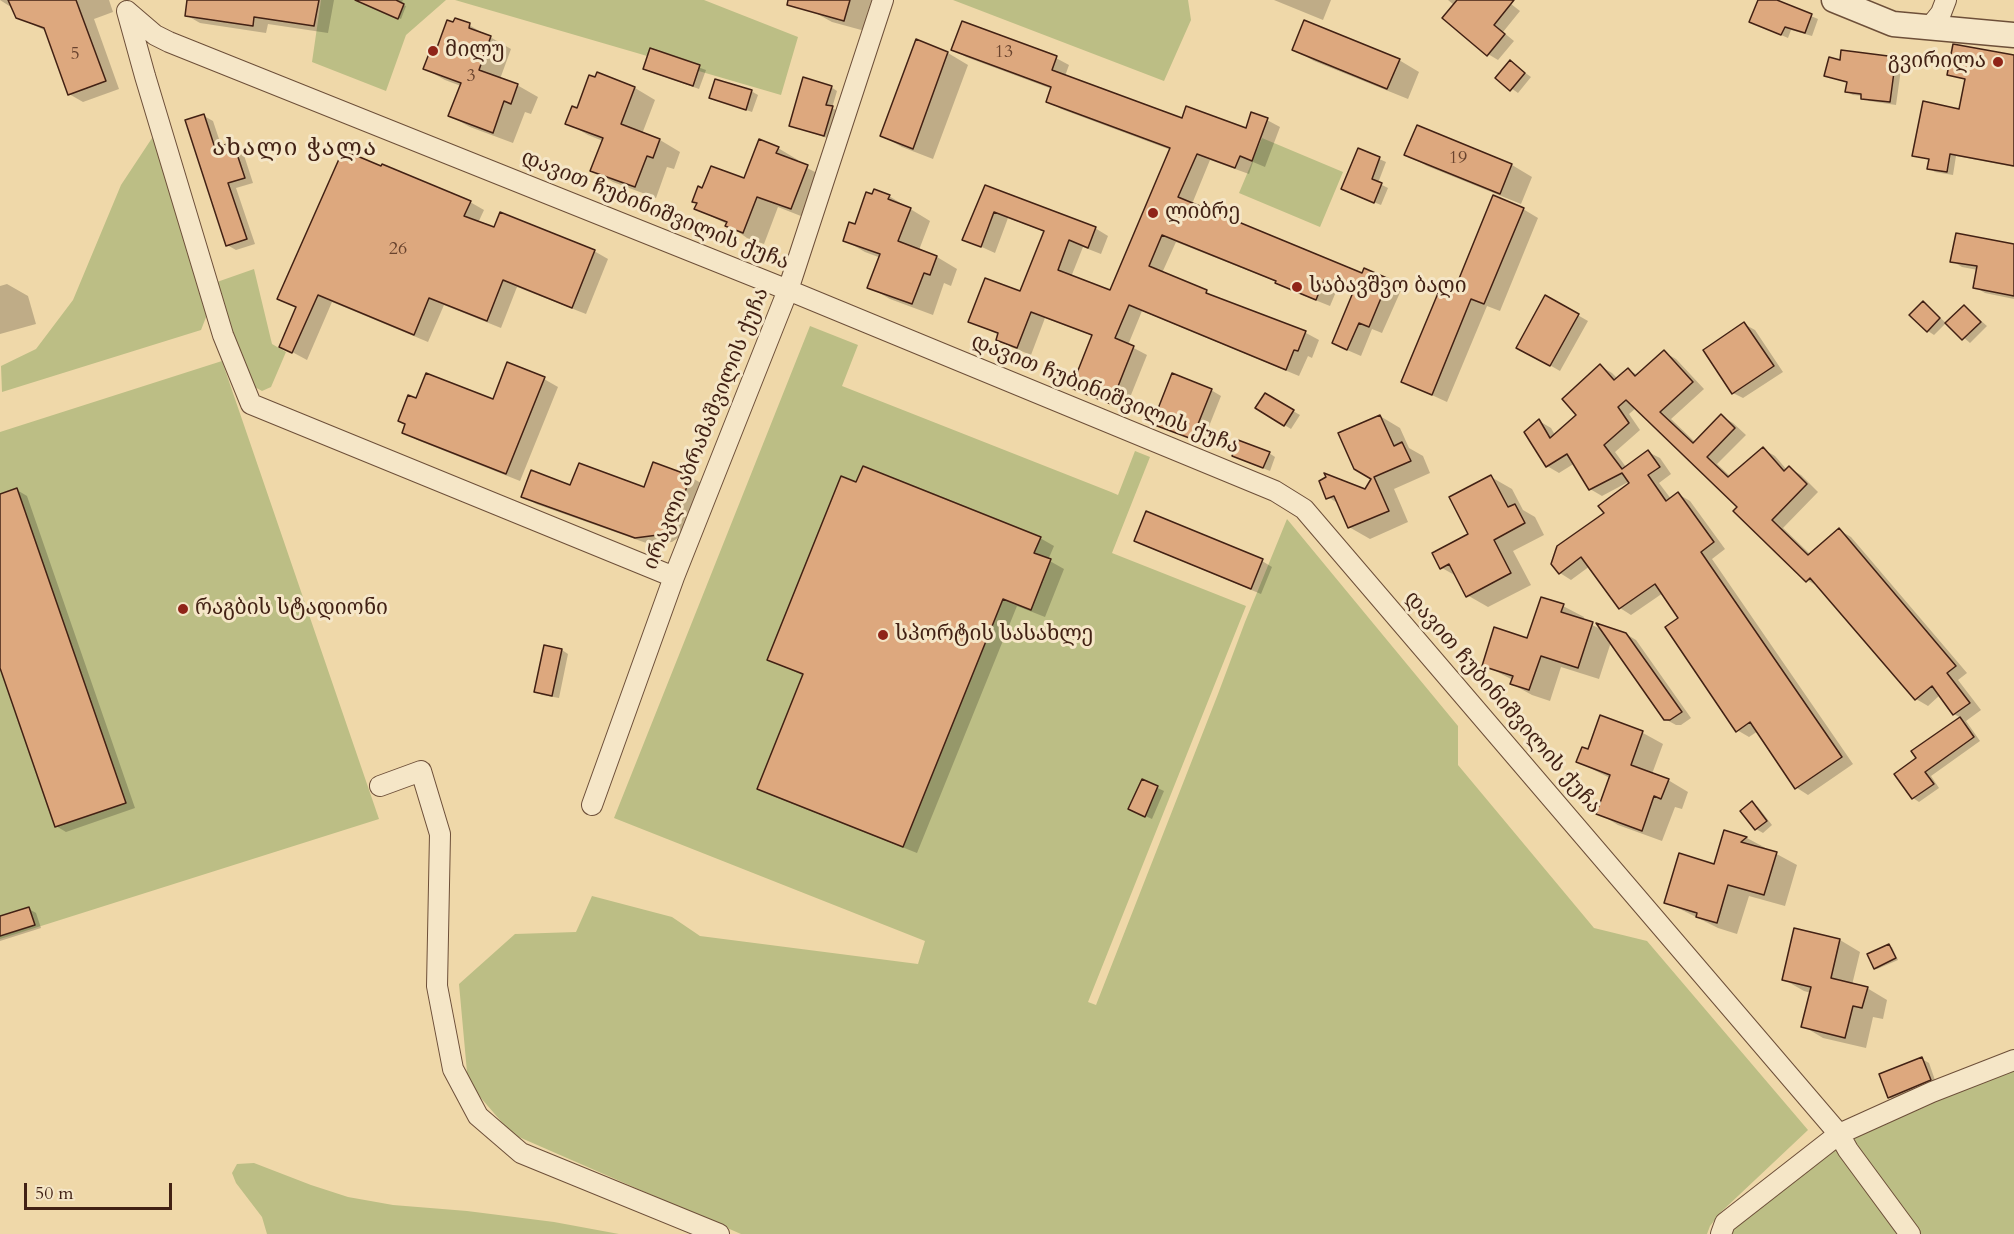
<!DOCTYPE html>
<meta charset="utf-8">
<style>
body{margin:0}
#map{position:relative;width:2014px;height:1234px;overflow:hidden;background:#efd8a9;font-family:Cardo,serif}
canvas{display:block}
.scale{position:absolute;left:24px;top:1183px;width:148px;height:27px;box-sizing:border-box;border:3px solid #422114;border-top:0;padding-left:8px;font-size:18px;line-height:21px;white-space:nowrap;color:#422114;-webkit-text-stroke:4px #f5e6c7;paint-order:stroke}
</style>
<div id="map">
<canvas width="2014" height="1234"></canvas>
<div class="scale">50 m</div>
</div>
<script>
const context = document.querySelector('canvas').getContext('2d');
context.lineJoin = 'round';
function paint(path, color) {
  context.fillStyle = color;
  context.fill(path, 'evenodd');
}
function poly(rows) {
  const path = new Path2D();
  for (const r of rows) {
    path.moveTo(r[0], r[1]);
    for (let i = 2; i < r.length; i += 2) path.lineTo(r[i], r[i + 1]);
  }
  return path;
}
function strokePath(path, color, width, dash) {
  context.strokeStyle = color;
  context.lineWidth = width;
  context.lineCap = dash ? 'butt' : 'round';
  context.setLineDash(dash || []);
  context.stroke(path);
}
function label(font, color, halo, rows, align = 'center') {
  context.font = font + ' Cardo,"Noto Serif Georgian",serif';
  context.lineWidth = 6;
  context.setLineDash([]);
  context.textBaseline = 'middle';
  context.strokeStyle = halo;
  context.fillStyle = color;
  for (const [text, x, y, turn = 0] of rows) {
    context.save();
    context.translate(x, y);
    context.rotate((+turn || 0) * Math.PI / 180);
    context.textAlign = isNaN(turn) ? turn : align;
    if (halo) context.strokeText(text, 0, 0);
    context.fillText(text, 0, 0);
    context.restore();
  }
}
paint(poly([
 [321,0,446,0,406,35,386,91,312,62],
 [455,0,704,0,798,37,781,95],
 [953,0,1188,0,1191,20,1164,81],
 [158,129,210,307,201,330,2,392,1,366,36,349,73,300,121,185],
 [1262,138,1343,172,1320,227,1239,193],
 [254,269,272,344,286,352,271,387,262,391,246,382,217,282],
 [810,326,858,345,842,386,1111,492,1118,495,1135,451,1150,457,1112,553,1246,606,1088,1002,1096,1005,1218,694,1245,622,1287,519,1458,726,1458,765,1594,928,1647,941,1808,1130,1721,1212,1710,1226,1707,1234,741,1234,512,1134,468,1083,459,984,515,934,576,932,592,896,672,917,700,936,918,964,925,941,614,818],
 [222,361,379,819,0,939,0,432],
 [2014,1064,2014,1234,1730,1234,1732,1228,1880,1115],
 [254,1163,311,1185,348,1197,393,1205,467,1211,554,1222,619,1234,267,1234,262,1217,236,1183,232,1173,237,1164]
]), '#bcbe85');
paint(poly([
 [0,0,109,0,113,12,94,19,119,89,83,102,69,94,46,31,17,17,14,9],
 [189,0,334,0,328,33,268,24,266,33,200,23,186,15],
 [378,0,403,0,401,4,406,6,401,19,378,9],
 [814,0,873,0,865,31,832,22,812,11],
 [1274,0,1331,0,1323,20],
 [1448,0,1506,0,1520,11,1503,32,1514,41,1498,60,1488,54,1454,5],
 [1760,0,1773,0,1818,19,1812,36,1791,30,1788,38,1758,25],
 [469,25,511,49,500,79,517,85,538,97,531,114,525,112,513,143,470,127,450,116,461,86,445,80,425,69,436,54],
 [916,41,948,53,968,65,933,159,902,147,882,136],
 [953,49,1056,58,1069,65,1065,76,1183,120,1246,130,1267,120,1280,127,1265,167,1253,162,1249,174,1210,160,1192,204,1362,275,1364,270,1402,288,1382,333,1372,329,1361,356,1347,350,1334,343,1355,292,1338,287,1330,306,1290,290,1277,282,1176,242,1162,273,1207,292,1219,300,1306,333,1319,340,1312,358,1308,356,1299,376,1142,311,1128,345,1147,355,1125,410,1086,395,1073,387,1093,336,1045,318,1031,355,1011,347,997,339,999,335,970,321,1021,293,1045,232,1008,218,995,253,964,239,986,187,1095,228,1108,236,1101,254,1083,247,1071,277,1111,292,1171,150,1061,109,1048,101,1052,89,966,57],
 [1293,49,1399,60,1419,72,1408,99,1314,61],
 [651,50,706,70,699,89,651,72],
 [2014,57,2014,167,1956,156,1953,175,1935,172,1929,168,1931,160,1914,155,1960,110,1966,80,1949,75],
 [1896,58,1902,62,1896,105,1869,101,1863,96,1853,95,1847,92,1848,83,1826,75,1841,62],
 [1510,62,1531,77,1518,93,1497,78],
 [598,74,635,88,655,100,642,134,660,140,680,152,674,169,667,167,656,198,613,182,592,170,603,141,588,135,567,123,578,110],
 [831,87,837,91,832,108,838,111,830,139,791,126],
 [751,91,758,95,752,112,711,98],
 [204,116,213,121,222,148,233,144,242,149,253,183,236,188,255,244,236,250,227,245],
 [1418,127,1512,165,1532,177,1521,204,1427,166,1406,154],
 [778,148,798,160,797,163,827,178,811,220,778,207,764,244,747,238,727,224,696,209,703,190,745,180],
 [1359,150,1386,162,1378,183,1388,188,1381,205,1349,192],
 [889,196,930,221,919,250,937,257,957,269,951,286,944,283,933,315,890,299,869,287,881,258,865,252,844,240,855,226],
 [470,202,484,210,478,223,494,229,594,251,608,259,586,314,517,287,501,328,444,305,428,342,332,302,307,360,281,346,298,308,279,298],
 [1523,209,1538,218,1500,311,1487,306,1447,402,1403,382,1455,293],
 [2014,245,2014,299,1985,293,1975,287,1978,270,1962,267,1952,261],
 [7,284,28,296,36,324,0,334,0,286],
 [1546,297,1588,321,1560,371,1518,347],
 [1924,303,1946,323,1934,335,1928,331],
 [1964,306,1987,326,1970,343,1947,323],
 [1744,324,1755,330,1783,372,1743,398,1733,393],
 [1664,352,1676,359,1704,389,1671,419,1696,443,1721,416,1733,423,1746,435,1717,464,1731,477,1763,449,1775,456,1787,470,1789,468,1801,475,1818,492,1783,528,1810,554,1839,530,1851,537,1967,673,1958,680,1981,710,1966,721,1980,741,1931,776,1939,788,1919,802,1913,798,1918,758,1913,752,1961,718,1954,714,1940,695,1928,706,1916,699,1819,587,1807,580,1739,507,1636,408,1629,414,1640,430,1615,452,1626,467,1648,452,1660,458,1671,474,1659,483,1671,499,1678,494,1690,501,1725,549,1712,559,1853,764,1808,795,1797,788,1758,731,1749,737,1737,730,1680,618,1663,593,1631,615,1620,608,1590,566,1571,580,1560,573,1633,482,1632,480,1602,496,1590,489,1575,463,1559,473,1547,466,1539,421,1551,428,1555,435,1578,415,1600,366,1612,373,1618,379,1628,370,1638,375],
 [508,364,544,379,558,387,520,481,417,440,404,432,417,400,494,401],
 [1211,390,1221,396,1202,444,1154,423],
 [1265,395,1300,415,1291,429,1257,408],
 [1380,416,1400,428,1409,448,1423,456,1430,473,1394,489,1408,522,1370,539,1349,527,1339,504,1328,497,1321,481,1366,491,1372,478],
 [1269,453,1275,457,1270,471,1240,459],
 [690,477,703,484,682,535,672,542,649,544,536,504,523,496,571,487,645,489],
 [1491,477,1512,489,1523,510,1535,517,1544,535,1513,551,1531,585,1488,607,1467,595,1458,577,1442,568,1470,534],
 [857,484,1040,538,1054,546,1048,560,1064,569,1045,617,1017,606,917,853,773,796,759,788,804,676,769,659],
 [17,490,27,496,135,808,66,832,56,826,0,664,0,495],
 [1146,546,1262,561,1272,567,1261,594],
 [1563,606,1584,617,1583,621,1603,630,1626,634,1636,640,1691,718,1681,725,1676,725,1665,719,1611,642,1599,679,1561,667,1550,701,1532,695,1512,684,1513,680,1484,665,1528,640],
 [562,650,568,654,559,698,542,695,536,691],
 [1601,717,1643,733,1663,744,1652,774,1668,780,1688,792,1682,809,1675,807,1662,841,1618,825,1598,813,1610,778,1578,762,1589,751],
 [1143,781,1164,791,1152,819,1137,812],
 [1752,803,1758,807,1772,825,1763,833,1756,829],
 [1725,831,1747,838,1797,865,1785,906,1749,896,1737,934,1718,928,1666,902,1715,866],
 [29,909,36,913,41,928,0,941,0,918],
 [1840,940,1860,952,1852,985,1867,988,1887,1000,1883,1019,1873,1017,1866,1048,1823,1038,1803,1026,1811,993,1804,991,1783,979],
 [1889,946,1892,947,1898,960,1877,969,1875,968],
 [1922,1059,1929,1063,1936,1083,1896,1101,1889,1097]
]), '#0003');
const building = poly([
 [8,0,76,0,106,81,68,95,44,28,16,18,8,0],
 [187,0,319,0,314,26,254,17,253,26,185,16,187,0],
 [355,0,396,0,404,4,398,19,355,0],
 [788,0,850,0,844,21,787,5,788,0],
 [1457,0,1514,0,1494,25,1505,34,1487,56,1442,18,1457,0],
 [1758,0,1777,0,1812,14,1805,33,1785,27,1781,35,1749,22,1758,0],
 [455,18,470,23,469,28,491,36,479,70,518,84,511,104,504,101,493,133,448,116,461,83,423,69,430,51,435,53,447,20,453,22,455,18],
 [1304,20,1400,59,1387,89,1292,50,1304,20],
 [962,21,1057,56,1052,70,1182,118,1186,106,1246,128,1251,112,1268,118,1252,161,1240,156,1235,168,1197,154,1178,197,1362,273,1364,268,1389,279,1369,327,1359,323,1347,350,1332,343,1354,290,1324,280,1316,300,1275,283,1276,281,1162,235,1149,266,1207,290,1206,293,1306,331,1298,351,1294,350,1286,370,1129,305,1115,338,1134,346,1111,404,1071,388,1092,335,1031,312,1017,348,996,340,998,333,968,322,985,278,1020,291,1044,231,994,212,981,247,962,240,985,185,1096,227,1088,248,1069,240,1058,270,1110,290,1170,148,1046,102,1051,87,951,50,962,21],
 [916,39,948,52,913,149,880,136,916,39],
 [1953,44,2014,55,2014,166,1950,154,1947,172,1927,169,1929,159,1912,156,1923,101,1959,109,1965,79,1947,75,1953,44],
 [650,48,700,65,693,86,643,69,650,48],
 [1841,50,1896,57,1890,102,1861,99,1861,94,1845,92,1847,82,1824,76,1829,57,1840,60,1841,50],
 [1510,60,1525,73,1510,91,1495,78,1510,60],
 [597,72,635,87,621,124,660,139,653,158,647,156,635,187,590,171,603,138,565,124,572,106,577,108,589,75,595,77,597,72],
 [803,77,832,86,826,105,833,106,824,136,789,126,803,77],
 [715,79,752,90,746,110,709,98,715,79],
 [204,114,215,148,233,142,245,178,228,183,247,239,226,246,185,120,204,114],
 [1417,125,1512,164,1500,194,1404,155,1417,125],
 [759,139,779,147,776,153,808,165,791,209,757,197,743,233,725,226,727,222,694,209,697,203,692,202,698,186,702,188,711,166,744,178,759,139],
 [1358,148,1380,157,1372,179,1382,183,1374,203,1341,189,1358,148],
 [343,150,381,166,382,164,471,201,464,216,494,227,500,212,595,250,572,308,503,280,487,321,429,298,414,335,318,295,292,353,279,347,296,307,277,299,343,150],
 [874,189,890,195,888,199,911,208,898,241,937,256,930,275,924,273,912,304,867,288,880,254,843,241,849,222,855,224,866,192,872,194,874,189],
 [1493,195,1524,208,1484,304,1471,299,1432,395,1401,382,1441,286,1454,291,1493,195],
 [1956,233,2014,244,2014,296,1973,288,1977,266,1950,262,1956,233],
 [1545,295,1579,314,1550,366,1516,348,1545,295],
 [1923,301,1940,318,1927,332,1909,315,1923,301],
 [1964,305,1981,322,1962,340,1945,323,1964,305],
 [1744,322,1774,366,1732,394,1703,350,1744,322],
 [1664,350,1693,382,1660,412,1693,443,1721,414,1735,428,1707,457,1728,477,1763,447,1784,471,1789,466,1807,484,1772,520,1808,555,1839,528,1956,666,1947,673,1970,703,1953,715,1932,686,1915,700,1810,578,1806,582,1733,511,1737,507,1626,400,1618,407,1629,423,1604,445,1622,469,1648,450,1660,467,1648,475,1666,501,1678,492,1714,542,1701,552,1842,757,1795,789,1750,722,1736,732,1665,627,1678,618,1655,584,1619,609,1581,557,1559,574,1551,564,1557,546,1604,513,1598,506,1629,483,1622,473,1589,490,1567,454,1546,467,1524,432,1539,419,1550,438,1576,415,1562,399,1600,364,1614,380,1628,368,1635,376,1664,350],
 [507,362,545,377,506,474,402,433,405,424,398,421,408,395,416,398,426,373,493,399,507,362],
 [1172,373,1212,389,1192,439,1152,424,1172,373],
 [1265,393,1294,410,1284,426,1255,408,1265,393],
 [1380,415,1394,446,1402,442,1411,461,1374,477,1389,511,1348,528,1334,496,1326,499,1319,481,1326,477,1324,473,1365,489,1371,479,1354,469,1338,433,1380,415],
 [1238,440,1270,452,1263,468,1232,456,1238,440],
 [653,462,691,476,674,521,669,528,658,535,635,538,521,497,531,470,570,485,579,463,644,487,653,462],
 [863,466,1041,537,1034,553,1051,559,1031,610,1003,599,903,847,757,789,803,674,767,660,841,476,856,482,863,466],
 [1491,475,1508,507,1515,504,1525,523,1494,540,1511,573,1466,597,1449,564,1440,569,1432,553,1468,534,1449,497,1491,475],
 [17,488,126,803,55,827,0,668,0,494,17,488],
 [1146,511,1263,559,1251,589,1134,541,1146,511],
 [1541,597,1564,604,1561,612,1593,622,1578,668,1541,656,1529,690,1510,684,1513,676,1482,666,1494,627,1527,638,1541,597],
 [1596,623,1626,633,1682,712,1670,720,1664,720,1596,623],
 [544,645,562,649,552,696,534,692,544,645],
 [1600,715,1643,731,1631,765,1669,779,1661,799,1654,796,1642,831,1596,814,1610,775,1576,762,1582,747,1588,749,1600,715],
 [1960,717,1974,737,1925,772,1934,784,1912,799,1894,774,1916,758,1911,751,1960,717],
 [1142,779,1158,786,1145,817,1128,809,1142,779],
 [1752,801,1767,821,1755,830,1740,811,1752,801],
 [1724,830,1747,837,1741,842,1777,852,1764,895,1728,885,1717,923,1696,917,1697,913,1664,903,1679,853,1714,864,1724,830],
 [29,907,35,925,0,936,0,916,29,907],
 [1794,928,1840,939,1831,978,1868,987,1862,1008,1853,1006,1845,1038,1801,1027,1811,987,1782,980,1794,928],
 [1889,944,1896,958,1874,969,1867,954,1889,944],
 [1922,1057,1931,1080,1888,1098,1879,1074,1922,1057]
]);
paint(building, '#dda87e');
strokePath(building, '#422114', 1.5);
const minor = poly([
 [127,11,155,35,169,42,788,290,1275,491,1304,509,1839,1134,1848,1150,1910,1234],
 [127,11,145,76,223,335,251,404,674,577],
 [1929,28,1941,13,1946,0],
 [380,786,421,771,440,834,437,986,453,1069,478,1116,521,1153,719,1234],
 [592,805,674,577,788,290,883,0],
 [1721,1234,1725,1223,1839,1134,1932,1092,2014,1060]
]);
const tertiary = poly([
 [1834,0,1893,24,2014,35]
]);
strokePath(minor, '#6d4f39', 22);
strokePath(tertiary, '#6d4f39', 27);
strokePath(minor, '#f5e6c7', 20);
strokePath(tertiary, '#f5e6c7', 24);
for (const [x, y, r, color] of [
 [433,51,6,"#8f2418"],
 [1998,62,6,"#8f2418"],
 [1153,213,6,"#8f2418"],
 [1297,287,6,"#8f2418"],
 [183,609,6,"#8f2418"],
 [883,635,6,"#8f2418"]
]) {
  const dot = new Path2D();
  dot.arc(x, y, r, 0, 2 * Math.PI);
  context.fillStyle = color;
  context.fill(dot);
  strokePath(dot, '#f5e6c7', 2);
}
label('18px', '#69432e', null, [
 ["13",1004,53],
 ["5",75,55],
 ["3",471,77],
 ["19",1458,159],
 ["26",398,250]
]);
label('21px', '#422114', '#f5e6c7', [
 ["მილუ",445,51],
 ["გვირილა",1986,62,"right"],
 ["ლიბრე",1165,213],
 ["საბავშვო ბაღი",1309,287],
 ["რაგბის სტადიონი",195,609],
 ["სპორტის სასახლე",895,635]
], 'left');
label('21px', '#422114', '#f5e6c7', [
 ["დავით ჩუბინიშვილის ქუჩა",655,211,22],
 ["დავით ჩუბინიშვილის ქუჩა",1105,395,22],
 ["ირაკლი აბრამაშვილის ქუჩა",707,429,-68],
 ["დავით ჩუბინიშვილის ქუჩა",1502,703,49]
]);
context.letterSpacing = '1.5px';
label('24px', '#422114', '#f5e6c7', [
 ["ახალი ჭალა",295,149]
]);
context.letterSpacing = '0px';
</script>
